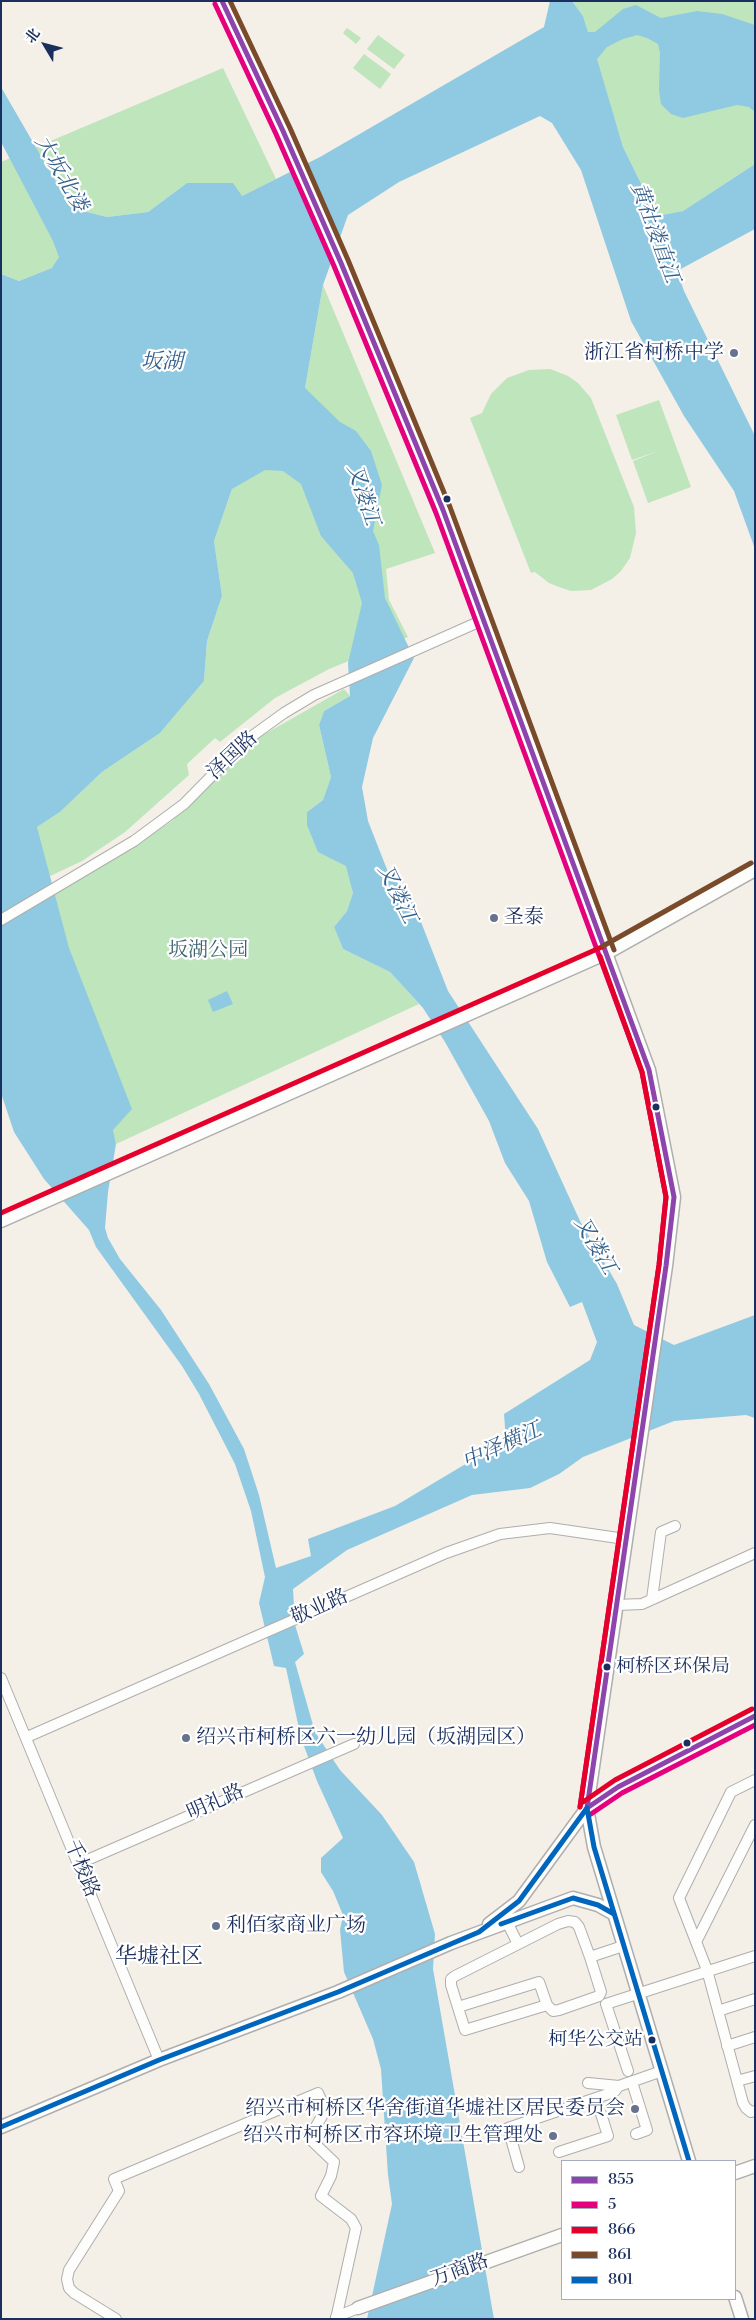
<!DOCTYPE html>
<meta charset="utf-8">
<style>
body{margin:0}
#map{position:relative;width:756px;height:2320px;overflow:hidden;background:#f4efe7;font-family:"Libre Bodoni","Noto Serif SC",serif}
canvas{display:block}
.frame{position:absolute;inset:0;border:2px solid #1b2f5e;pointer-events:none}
.legend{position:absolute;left:561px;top:2160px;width:175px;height:140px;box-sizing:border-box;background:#fff;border:1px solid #a4acbf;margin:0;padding:6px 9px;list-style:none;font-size:15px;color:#1b2f5e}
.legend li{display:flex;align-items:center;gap:10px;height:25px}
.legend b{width:25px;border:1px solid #a4acbf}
.north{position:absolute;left:20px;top:20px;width:50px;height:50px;-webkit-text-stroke:4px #fff;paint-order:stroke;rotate:307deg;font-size:14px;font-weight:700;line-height:20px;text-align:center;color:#1b2f5e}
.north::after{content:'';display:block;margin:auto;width:18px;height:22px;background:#1b2f5e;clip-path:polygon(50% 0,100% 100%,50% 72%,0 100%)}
</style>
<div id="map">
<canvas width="756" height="2320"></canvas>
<div class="frame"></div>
<ul class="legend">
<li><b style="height:6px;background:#8e44ad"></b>855</li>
<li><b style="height:6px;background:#e5007d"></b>5</li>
<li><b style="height:6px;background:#e4002b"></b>866</li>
<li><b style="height:6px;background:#7a4b2a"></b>861</li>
<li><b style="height:6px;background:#0065bd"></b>801</li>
</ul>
<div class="north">北</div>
</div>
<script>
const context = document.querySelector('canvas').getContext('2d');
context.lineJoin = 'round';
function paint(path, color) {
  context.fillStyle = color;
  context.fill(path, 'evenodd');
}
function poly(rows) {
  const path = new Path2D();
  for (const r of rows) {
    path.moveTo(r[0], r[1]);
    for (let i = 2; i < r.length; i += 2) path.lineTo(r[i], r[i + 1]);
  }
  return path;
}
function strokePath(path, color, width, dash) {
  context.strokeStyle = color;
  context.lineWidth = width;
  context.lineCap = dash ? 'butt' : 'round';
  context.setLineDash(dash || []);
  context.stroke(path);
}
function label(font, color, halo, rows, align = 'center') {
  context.font = font + ' "Libre Bodoni","Noto Serif SC",serif';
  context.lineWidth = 4.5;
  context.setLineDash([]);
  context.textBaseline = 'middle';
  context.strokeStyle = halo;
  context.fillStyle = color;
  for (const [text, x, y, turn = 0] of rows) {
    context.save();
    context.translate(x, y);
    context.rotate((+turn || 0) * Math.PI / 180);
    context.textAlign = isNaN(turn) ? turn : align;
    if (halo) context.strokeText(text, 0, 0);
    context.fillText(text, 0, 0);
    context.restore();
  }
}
paint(poly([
 [572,1,755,1,755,164,683,211,657,216,623,147,583,16],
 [347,28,361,38,356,44,343,33],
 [378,35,405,55,394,69,367,49],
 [364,54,391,74,380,89,353,68],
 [223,68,276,179,242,196,187,183,148,212,107,217,87,212,53,268,19,281,1,274,1,162],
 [323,285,435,553,386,569,389,600,408,637,329,669,275,698,220,742,215,738,187,764,189,775,125,832,82,861,48,877,37,827,60,812,102,772,160,733,204,681,207,641,222,596,214,541,232,489,305,388],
 [550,369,568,376,578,383,591,398,634,507,636,533,630,558,621,571,612,579,591,590,571,591,559,587,549,583,535,572,531,573,470,418,482,413,491,394,507,378,529,370],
 [659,400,691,487,648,503,633,461,658,451,632,460,616,415],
 [344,689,350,696,324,711,319,725,331,777,323,800,307,812,350,868,353,894,347,911,334,927,343,949,390,972,419,1004,116,1144,53,892,114,859,172,821,224,768,256,739]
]), '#bee5bc');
paint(poly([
 [550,1,572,1,583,16,588,32,595,32,623,9,636,5,661,18,697,11,722,14,755,25,755,112,749,107,737,105,683,118,671,114,661,104,659,90,660,53,658,44,647,38,637,35,623,39,607,47,597,59,623,147,657,216,683,211,755,164,755,229,677,271,684,291,755,436,755,549,734,491,684,416,631,321,581,170,552,123,540,116,399,182,348,215,323,285,305,388,340,422,356,431,371,451,382,485,373,531,379,545,385,598,414,658,373,738,362,787,368,821,388,872,412,899,448,991,538,1129,580,1221,617,1284,634,1325,674,1345,755,1315,755,1418,746,1415,674,1421,583,1457,559,1474,530,1488,472,1495,347,1550,293,1589,295,1625,304,1654,295,1662,315,1732,340,1770,382,1815,414,1862,435,1934,433,1969,494,2319,367,2319,392,2204,388,2175,381,2069,373,2039,344,1972,340,1930,343,1915,333,1891,321,1872,321,1858,343,1838,317,1781,301,1738,286,1668,274,1666,259,1603,265,1577,251,1511,235,1464,199,1394,182,1366,96,1247,89,1230,44,1179,14,1132,1,1093,1,274,19,281,52,268,59,257,53,241,1,142,1,87,56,182,87,212,107,217,148,212,187,183,233,183,242,196,320,157,544,27],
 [265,470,283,471,301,484,321,536,353,573,362,603,348,663,350,696,324,711,319,725,331,777,323,800,307,812,307,825,318,852,346,866,353,893,347,911,334,927,343,949,390,972,423,1008,445,1042,489,1121,505,1163,529,1201,547,1262,570,1307,582,1302,597,1342,590,1360,504,1414,506,1440,395,1506,308,1539,311,1556,276,1568,259,1495,244,1449,209,1384,161,1310,120,1259,108,1238,105,1228,108,1192,116,1144,113,1130,132,1109,69,948,37,827,60,812,102,772,160,733,204,681,207,641,222,596,214,541,232,489],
 [227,991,233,1004,213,1012,208,1000]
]), '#8fcae2');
const minor = poly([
 [1,920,134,841,184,804,248,739,284,713,314,695,483,620],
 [652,1599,661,1532,675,1526],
 [616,1605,642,1604,755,1553],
 [1,1678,159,2060],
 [27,1737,446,1553,500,1534,550,1528,625,1539],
 [755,1780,731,1792,679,1898,707,1970,743,2103,746,2108,751,2112,755,2111],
 [78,1864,354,1744],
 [507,1922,518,1944],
 [696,1942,755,1825],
 [590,1957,601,1992,599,1996,559,2010,553,2011,547,2005,465,2030,451,1985,451,1979,455,1976,558,1924,568,1921,575,1922,579,1927,590,1957,623,1946],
 [458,2007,539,1982,547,2005],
 [718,2011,755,1999],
 [727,2046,755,2037],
 [628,2071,606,2004,755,1956],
 [737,2081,755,2076],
 [632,2082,647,2130,636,2134],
 [588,2083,619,2086,662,2071],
 [559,2152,608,2136,596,2098,614,2092,619,2086],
 [519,2167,508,2128,596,2098],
 [336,2317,358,2308],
 [116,2319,74,2293,69,2288,67,2279,69,2270,119,2191,114,2179,318,2093,324,2106,322,2116,314,2130,312,2141,334,2162,331,2176,321,2196,351,2219,356,2228,336,2319]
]);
const tertiary = poly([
 [222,1,283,131,341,263,443,510,649,1070,674,1197,666,1266,587,1808,594,1847,689,2161],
 [1,1221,607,953,755,870],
 [489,1924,519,1901,587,1808,618,1787,755,1716],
 [1,2127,159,2060,338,1992,451,1943,573,1898,598,1905,614,1914],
 [735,2173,755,2166],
 [735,2297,742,2319],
 [358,2308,562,2235]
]);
strokePath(minor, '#aeaeaf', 12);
strokePath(tertiary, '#aeaeaf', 15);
strokePath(minor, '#fdfdfb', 10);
strokePath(tertiary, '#fdfdfb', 12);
strokePath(poly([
 [222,1,283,131,341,263,443,510,649,1070,674,1197,666,1266,587,1808],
 [587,1808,618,1787,755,1716]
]), '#8e44ad', 5);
strokePath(poly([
 [215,4,276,134,334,266,436,513,642,1072,666,1197,659,1265,580,1807],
 [591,1814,622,1793,755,1725]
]), '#e5007d', 5);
strokePath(poly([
 [1,1213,604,946],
 [583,1802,615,1780,752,1709],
 [580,1807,659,1265,666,1197,642,1072,600,956]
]), '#e4002b', 5);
strokePath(poly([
 [230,1,290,128,348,260,450,507,614,950],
 [603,946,751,863]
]), '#7a4b2a', 5);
strokePath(poly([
 [587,1808,594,1847,689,2161],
 [501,1924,573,1898,598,1905,614,1914],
 [1,2127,159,2060,338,1992,479,1932,519,1901,587,1808]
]), '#0065bd', 5);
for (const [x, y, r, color] of [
 [734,353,5,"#67728e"],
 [447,499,4.5,"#1b2f5e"],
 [494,918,5,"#67728e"],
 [656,1107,4.5,"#1b2f5e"],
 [607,1667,4.5,"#1b2f5e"],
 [186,1738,5,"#67728e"],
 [687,1743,4.5,"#1b2f5e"],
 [216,1926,5,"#67728e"],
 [652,2040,4.5,"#1b2f5e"],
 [635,2109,5,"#67728e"],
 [553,2136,5,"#67728e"]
]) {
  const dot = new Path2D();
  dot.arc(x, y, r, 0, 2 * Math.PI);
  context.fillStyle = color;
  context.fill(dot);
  strokePath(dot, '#fff', 2);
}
label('19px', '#1b2f5e', '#fff', [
 ["柯桥区环保局",616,1667],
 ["柯华公交站",643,2040,"right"]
], 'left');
label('20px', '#1b2f5e', '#fff', [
 ["浙江省柯桥中学",724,353],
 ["圣泰",504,918,"left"],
 ["绍兴市柯桥区六一幼儿园（坂湖园区）",196,1738,"left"],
 ["利佰家商业广场",226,1926,"left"],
 ["绍兴市柯桥区华舍街道华墟社区居民委员会",625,2109],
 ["绍兴市柯桥区市容环境卫生管理处",543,2136]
], 'right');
label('20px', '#1b2f5e', '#fff', [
 ["泽国路",233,756,-43],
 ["敬业路",320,1608,-24],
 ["明礼路",216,1803,-24],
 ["千梭路",81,1869,68],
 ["万商路",460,2271,-20]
]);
label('20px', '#3e6370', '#fff', [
 ["坂湖公园",208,951]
]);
label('italic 21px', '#35608c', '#fff', [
 ["大坂北溇",60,174,60],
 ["黄社溇直江",654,233,70],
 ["坂湖",162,363],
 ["叉溇江",362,495,72],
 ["叉溇江",396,894,64],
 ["叉溇江",594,1246,60],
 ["中泽横江",502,1447,-24]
]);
label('22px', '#1b2f5e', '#fff', [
 ["华墟社区",159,1958]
]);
</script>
